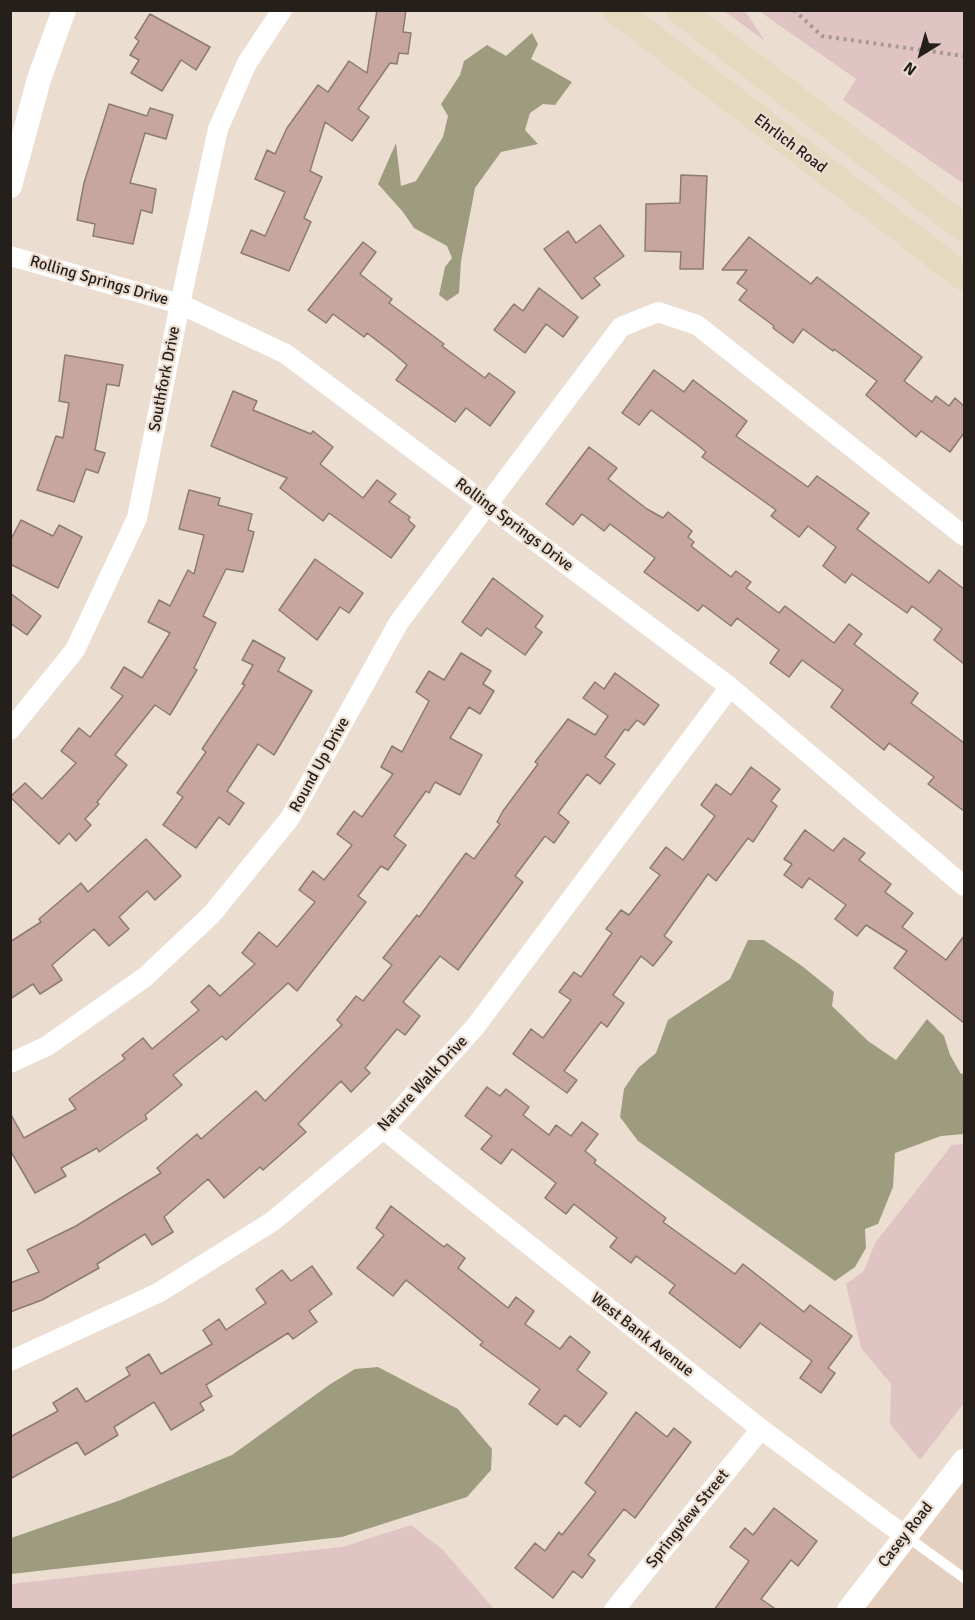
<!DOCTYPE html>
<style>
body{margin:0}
#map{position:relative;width:975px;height:1620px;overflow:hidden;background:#ecddd1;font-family:Signika,sans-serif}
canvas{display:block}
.frame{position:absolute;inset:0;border:12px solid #251f1b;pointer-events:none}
.north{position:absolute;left:891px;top:24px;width:60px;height:60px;-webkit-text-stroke:4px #ecddd1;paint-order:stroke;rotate:217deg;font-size:16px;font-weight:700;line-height:24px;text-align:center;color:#251f1b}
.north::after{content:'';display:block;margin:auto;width:21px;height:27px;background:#251f1b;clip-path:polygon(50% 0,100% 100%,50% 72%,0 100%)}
</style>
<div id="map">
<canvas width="975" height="1620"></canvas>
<div class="frame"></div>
<div class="north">N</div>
</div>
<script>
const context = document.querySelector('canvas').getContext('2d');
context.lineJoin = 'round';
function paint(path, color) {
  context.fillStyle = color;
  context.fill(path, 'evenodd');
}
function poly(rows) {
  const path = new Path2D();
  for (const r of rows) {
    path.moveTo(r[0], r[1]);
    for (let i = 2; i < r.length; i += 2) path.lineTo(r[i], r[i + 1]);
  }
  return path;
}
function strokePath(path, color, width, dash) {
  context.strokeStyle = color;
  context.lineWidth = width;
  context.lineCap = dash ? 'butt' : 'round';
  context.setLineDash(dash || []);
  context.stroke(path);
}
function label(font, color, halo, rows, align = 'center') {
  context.font = font + ' Signika,sans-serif';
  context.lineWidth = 4.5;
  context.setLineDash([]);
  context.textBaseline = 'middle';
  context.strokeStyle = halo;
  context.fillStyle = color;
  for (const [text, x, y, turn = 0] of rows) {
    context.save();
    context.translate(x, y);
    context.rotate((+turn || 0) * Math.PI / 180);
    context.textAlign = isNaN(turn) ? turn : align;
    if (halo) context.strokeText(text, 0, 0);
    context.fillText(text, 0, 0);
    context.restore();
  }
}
paint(poly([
 [964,1479,964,1609,863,1610]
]), '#e5cfbe');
paint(poly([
 [724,11,745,11,765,41],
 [759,11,964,11,964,184,843,100,856,79],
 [964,1144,964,1403,920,1460,890,1424,891,1384,861,1348,846,1284,864,1271,875,1243,952,1145],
 [411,1525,443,1550,494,1609,11,1609,11,1584,342,1547]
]), '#e0c3c3');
paint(poly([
 [532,33,538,44,531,59,572,82,555,105,543,104,530,113,525,130,538,144,501,152,475,188,461,261,459,293,447,301,439,295,445,267,452,258,447,246,414,228,403,212,378,184,396,143,401,186,416,181,443,137,448,116,441,104,460,75,464,61,487,45,506,56],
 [748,940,764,940,802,966,834,992,832,1006,868,1041,896,1060,927,1019,944,1036,950,1055,961,1074,964,1073,964,1134,941,1136,895,1153,893,1187,878,1224,865,1229,866,1248,855,1267,835,1281,638,1141,620,1117,624,1089,638,1068,656,1053,668,1020,730,979],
 [378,1367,458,1409,492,1449,491,1470,467,1497,342,1537,11,1574,11,1538,118,1501,232,1455,329,1385,355,1369]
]), '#9e9c7f');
const building = poly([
 [377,10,406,10,403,32,411,33,408,54,399,53,397,64,390,63,358,109,369,117,352,141,325,122,310,171,322,177,304,218,311,222,289,271,241,253,251,230,265,236,285,192,255,179,267,150,275,154,287,128,318,85,328,92,349,61,367,73,377,10],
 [150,14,210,47,196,70,181,60,162,91,131,73,139,60,130,55,139,41,135,38,150,14],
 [109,104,147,116,150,108,173,115,166,139,145,133,130,183,156,189,152,213,141,210,133,244,93,236,95,224,77,220,84,183,109,104],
 [681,175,707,176,703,269,680,269,681,252,645,251,646,204,680,203,681,175],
 [600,225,624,256,594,278,600,285,582,299,544,249,568,231,576,243,600,225],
 [749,237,811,284,817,277,922,357,904,381,932,402,936,396,949,406,955,398,964,406,964,433,950,452,921,431,916,437,866,395,877,381,834,349,833,351,803,329,793,343,773,328,774,326,739,300,747,290,737,283,747,270,722,270,749,237],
 [363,242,376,252,360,274,392,299,389,303,444,344,442,346,485,378,489,373,515,392,490,426,466,408,455,422,396,380,407,365,393,353,367,333,364,337,333,314,326,323,308,310,363,242],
 [539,288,578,317,563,337,546,324,525,353,494,330,514,304,523,311,539,288],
 [65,355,123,365,119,386,107,384,95,450,105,453,98,473,86,469,74,502,37,490,56,436,63,438,69,403,59,401,65,355],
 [654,370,684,392,693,380,747,421,736,436,808,487,817,476,869,513,857,529,929,583,939,570,964,589,964,664,934,640,942,629,912,606,907,613,852,574,845,583,823,566,836,547,808,526,799,537,771,516,776,510,702,457,706,452,699,446,651,410,639,425,622,413,654,370],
 [233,391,257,401,253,410,311,434,313,431,333,447,320,464,363,498,377,480,396,494,389,502,410,517,408,520,415,526,391,558,329,513,323,521,280,488,287,478,211,446,233,391],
 [589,447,617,468,608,479,647,509,663,518,668,512,692,531,688,537,694,542,691,546,731,577,736,571,751,582,746,588,779,613,785,606,834,643,849,624,862,634,854,644,918,693,911,703,964,743,964,811,928,784,934,777,889,743,884,750,831,707,843,690,802,660,789,677,770,663,779,650,737,618,731,626,703,605,698,611,644,572,655,558,610,524,604,531,582,514,573,525,546,504,589,447],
 [189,490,220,498,218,505,252,514,248,530,254,532,243,572,226,569,203,616,216,623,194,668,197,670,170,715,155,705,115,755,127,765,97,802,99,804,85,819,91,825,76,841,69,833,59,844,10,797,25,783,42,799,76,763,61,751,79,728,90,737,123,696,111,688,124,667,142,678,170,633,148,622,159,600,170,606,188,570,194,574,204,535,179,529,189,490],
 [21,520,53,536,59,525,82,537,58,588,10,564,10,541,21,520],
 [315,559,363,593,349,613,340,607,317,640,279,610,315,559],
 [493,578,543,616,535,627,542,632,525,655,487,628,481,636,462,622,493,578],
 [10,593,41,616,27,635,10,623,10,593],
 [253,640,285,658,278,671,312,691,274,755,258,744,227,791,244,803,229,825,219,817,196,848,163,825,183,797,177,793,206,752,202,749,245,685,242,684,253,665,242,660,253,640],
 [461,653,491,671,483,684,494,691,480,714,469,707,450,738,482,755,460,795,435,782,429,793,426,791,394,836,406,845,388,870,381,866,358,896,366,902,297,991,288,983,226,1040,222,1036,173,1075,182,1085,145,1115,147,1119,99,1152,97,1148,61,1168,66,1176,35,1193,10,1150,10,1113,24,1138,76,1109,69,1099,125,1059,122,1055,143,1038,152,1049,199,1010,191,1002,209,985,220,996,255,964,242,953,259,932,277,947,315,902,299,890,313,871,324,880,352,845,337,834,354,811,362,817,393,774,381,767,392,746,402,752,429,701,416,692,429,671,444,680,461,653],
 [615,673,659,705,644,725,637,720,628,731,625,729,605,757,615,764,600,784,587,774,558,813,569,822,554,843,545,836,515,876,523,882,458,970,440,956,403,1002,420,1016,405,1035,397,1029,365,1068,370,1073,351,1092,341,1081,298,1124,306,1132,263,1170,260,1167,224,1198,208,1179,164,1217,173,1232,152,1245,145,1234,97,1264,99,1268,42,1300,10,1312,10,1283,39,1272,27,1250,76,1226,161,1173,157,1168,197,1134,201,1139,256,1091,265,1101,342,1025,337,1020,356,996,363,1001,392,965,383,958,417,915,419,917,466,853,474,859,500,824,497,822,503,811,538,764,535,762,568,719,595,735,608,716,583,698,595,682,604,689,615,673],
 [751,767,780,789,771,801,777,806,753,842,748,838,716,881,708,874,664,936,672,942,653,966,641,956,613,995,624,1003,607,1027,601,1022,564,1071,577,1080,567,1093,513,1054,531,1029,543,1038,571,1000,559,992,574,972,581,977,612,933,606,929,621,910,629,915,660,875,650,868,666,847,683,860,715,816,701,805,716,784,731,795,751,767],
 [805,830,833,851,844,838,865,853,859,860,891,884,885,892,913,913,902,927,946,960,964,936,964,1023,894,968,907,951,866,925,857,936,835,919,846,905,809,878,802,888,784,875,792,864,784,859,805,830],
 [146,839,181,876,155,900,147,891,119,917,129,929,109,946,94,929,52,965,62,980,40,994,33,984,10,999,10,942,41,922,39,919,81,883,88,892,146,839],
 [487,1087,500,1096,506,1089,529,1107,523,1115,549,1135,556,1125,571,1136,582,1122,598,1134,585,1151,596,1160,594,1163,666,1218,663,1222,735,1274,743,1264,804,1312,810,1305,852,1336,828,1368,835,1373,821,1393,800,1378,812,1361,760,1323,740,1348,669,1293,675,1285,636,1256,631,1263,610,1247,617,1238,574,1204,566,1214,545,1198,556,1183,512,1149,501,1164,481,1149,492,1136,465,1116,487,1087],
 [391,1206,444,1247,447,1244,465,1258,458,1268,508,1308,516,1297,534,1311,525,1324,560,1349,570,1336,590,1352,577,1370,607,1393,580,1427,565,1415,557,1425,529,1404,540,1389,480,1345,483,1342,406,1280,393,1296,357,1268,384,1235,376,1228,391,1206],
 [312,1266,332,1294,309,1311,317,1322,293,1339,288,1333,206,1385,212,1396,200,1403,204,1410,171,1430,154,1402,114,1427,118,1435,85,1455,77,1442,10,1479,10,1437,58,1411,53,1403,77,1388,86,1402,130,1375,126,1368,149,1354,161,1374,212,1344,203,1330,219,1319,226,1330,266,1303,256,1289,282,1270,291,1281,312,1266],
 [636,1412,667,1437,674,1428,691,1442,635,1518,624,1509,588,1555,595,1560,582,1578,573,1571,553,1598,515,1568,535,1543,545,1551,559,1532,562,1535,596,1492,585,1483,636,1412],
 [774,1508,817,1541,798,1566,791,1560,761,1599,777,1610,714,1610,749,1561,730,1547,745,1528,753,1535,774,1508]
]);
paint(building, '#c7a79d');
strokePath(building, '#8c7a74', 1.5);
strokePath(poly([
 [794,10,822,36,964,56]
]), '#a59990', 4, [3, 4.5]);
strokePath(poly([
 [906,1536,964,1578]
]), '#fff', 10);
strokePath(poly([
 [10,256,180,304,286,354,730,687,964,886],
 [10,730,75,650,137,518,180,304,218,129,247,63,282,10],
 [10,1063,47,1046,145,977,212,914,290,818,399,622,621,327,658,312,697,325,964,536],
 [383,1129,761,1429,905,1536],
 [10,1361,158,1293,273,1221,383,1129,475,1027,730,687],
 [614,1610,761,1429]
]), '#fff', 20);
strokePath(poly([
 [10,186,39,79,64,10],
 [849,1610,964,1461]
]), '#fff', 24);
strokePath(poly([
 [616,10,964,277],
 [679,10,964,228]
]), '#e5d9bf', 28);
label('16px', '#251f1b', '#ecddd1', [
 ["Ehrlich Road",790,144,37],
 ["Rolling Springs Drive",99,281,16],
 ["Southfork Drive",165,379,-79],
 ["Rolling Springs Drive",514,525,37],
 ["Round Up Drive",320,765,-61],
 ["Nature Walk Drive",423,1084,-47],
 ["West Bank Avenue",642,1335,38],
 ["Springview Street",688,1519,-51],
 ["Casey Road",906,1535,-52]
]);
</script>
